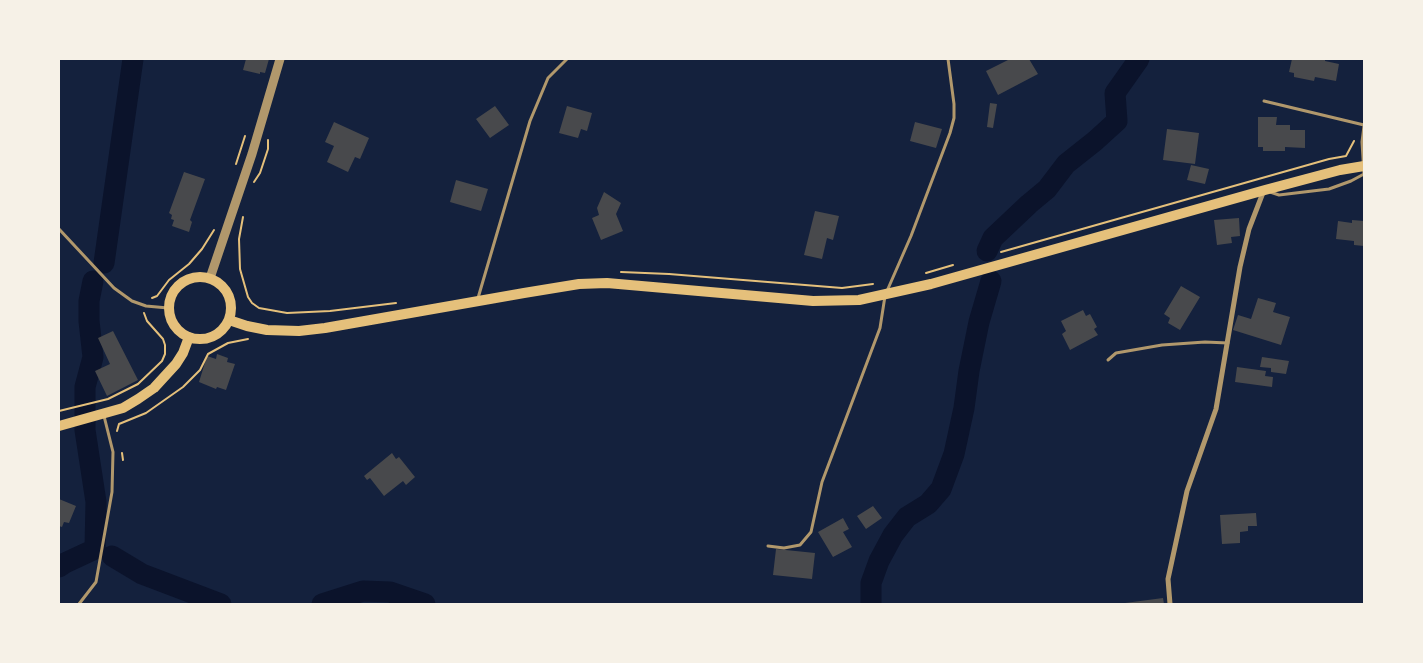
<!DOCTYPE html>
<style>
body{margin:0}
#map{position:relative;width:1423px;height:663px;overflow:hidden;background:#14213d;font-family:"Nunito Sans",sans-serif}
canvas{display:block}
.frame{position:absolute;inset:0;border:60px solid #f6f1e7;pointer-events:none}
</style>
<div id="map">
<canvas width="1423" height="663"></canvas>
<div class="frame"></div>
</div>
<script>
const context = document.querySelector('canvas').getContext('2d');
context.lineJoin = 'round';
function poly(rows) {
  const path = new Path2D();
  for (const r of rows) {
    if (r.length === 3) {
      path.moveTo(r[0] + r[2], r[1]);
      path.arc(r[0], r[1], r[2], 0, 2 * Math.PI);
      continue;
    }
    path.moveTo(r[0], r[1]);
    for (let i = 2; i < r.length; i += 2) path.lineTo(r[i], r[i + 1]);
  }
  return path;
}
function strokePath(path, color, width, dash) {
  context.strokeStyle = color;
  context.lineWidth = width;
  context.lineCap = dash ? 'butt' : 'round';
  context.setLineDash(dash || []);
  context.stroke(path);
}
function paint(path, color) {
  context.fillStyle = color;
  context.fill(path, 'evenodd');
}
strokePath(poly([
 [987,251,993,238,1029,204,1047,189,1066,164,1095,141,1117,121,1115,93,1139,59],
 [104,263,133,59],
 [93,281,89,301,89,321,93,357,85,387,85,430,96,502,95,549],
 [112,556,142,574,221,604],
 [59,567,65,563,95,549],
 [322,604,363,591,390,592,425,604],
 [871,604,871,583,879,561,893,535,907,517,928,504,941,489,954,454,964,408,969,371,979,322,991,281]
]), '#0b132b', 21);
paint(poly([
 [246,59,269,59,265,73,260,72,260,74,243,70],
 [1010,59,1029,59,1038,74,998,95,986,71],
 [1292,59,1325,59,1325,61,1339,64,1336,81,1315,77,1314,81,1294,77,1294,73,1289,72],
 [990,103,997,104,993,128,987,127],
 [495,106,509,125,490,138,476,119],
 [567,106,592,113,587,131,581,129,578,138,559,133],
 [1258,117,1277,117,1276,125,1290,125,1290,130,1305,130,1305,148,1285,147,1285,151,1263,151,1263,147,1258,147],
 [334,122,369,138,360,159,355,157,348,172,327,162,334,146,325,142],
 [915,122,942,129,936,148,910,141],
 [1167,129,1199,133,1195,164,1163,160],
 [1191,165,1209,169,1205,184,1187,180],
 [184,172,205,179,190,220,192,222,189,232,172,226,174,220,171,219,172,215,169,213],
 [456,180,488,189,481,211,450,202],
 [604,192,621,203,616,214,623,231,601,240,592,218,599,215,597,208],
 [815,211,839,216,833,240,827,238,822,259,804,255],
 [1239,218,1240,236,1231,237,1232,243,1217,245,1214,220],
 [1352,220,1364,221,1364,246,1354,245,1354,241,1336,239,1338,221,1352,223],
 [1181,286,1200,297,1180,330,1168,323,1170,318,1164,314],
 [1258,298,1276,303,1273,312,1290,317,1281,345,1233,330,1238,315,1251,319],
 [1083,310,1086,316,1090,314,1097,327,1094,329,1098,335,1070,350,1062,334,1066,331,1061,321],
 [113,331,138,380,107,396,95,371,110,364,98,338],
 [217,354,228,358,227,362,235,364,226,390,217,387,216,389,199,382,207,356,216,359],
 [1262,357,1289,361,1286,374,1271,372,1271,368,1260,367],
 [1237,367,1266,371,1265,376,1273,377,1272,387,1235,382],
 [392,453,396,459,399,457,415,477,406,485,403,481,384,496,370,478,367,480,364,476],
 [59,499,76,506,69,523,64,522,62,527,59,526],
 [873,506,882,518,866,529,857,516],
 [1256,513,1257,526,1248,526,1248,531,1240,532,1240,543,1222,544,1220,515],
 [843,518,849,529,843,532,852,547,833,557,818,532],
 [776,549,815,553,812,579,773,575],
 [1163,598,1164,604,1125,604,1125,603]
]), '#48494c');
strokePath(poly([
 [236,164,245,136],
 [254,182,260,173,268,149,268,140],
 [243,217,239,239,240,269,248,297,252,303,259,308,287,313,330,311,396,303],
 [1001,252,1329,159,1346,156,1354,141],
 [621,272,669,274,842,288,873,284],
 [926,273,953,265],
 [152,298,157,296,169,280,189,264,202,249,214,230],
 [59,411,108,399,138,384,162,361,165,354,165,345,163,339,147,321,144,313],
 [117,431,119,424,146,413,183,387,200,370,208,354,228,343,248,339],
 [122,453,123,460]
]), '#e5c07b', 2);
strokePath(poly([
 [1264,101,1364,125],
 [1270,192,1279,195,1329,189,1351,181,1364,174,1362,142,1364,126],
 [59,229,114,288,132,301,146,306,168,308],
 [887,291,911,236,950,133,954,118,954,104,948,59],
 [478,298,530,121,548,78,567,59],
 [1108,360,1116,353,1162,345,1205,342,1228,343],
 [768,546,784,548,800,545,811,532,822,482,880,328,885,296],
 [79,604,96,582,112,492,113,452,104,416]
]), '#b1986c', 3);
strokePath(poly([
 [1170,604,1168,579,1181,519,1187,491,1216,409,1240,267,1249,229,1264,190]
]), '#b1986c', 5);
strokePath(poly([
 [210,278,252,154,280,59]
]), '#b1986c', 9);
strokePath(poly([
 [200,308,31],
 [229,320,247,326,267,330,299,331,325,328,524,293,579,284,607,283,813,301,859,300,931,284,1265,190,1340,170,1364,166],
 [59,426,123,408,138,399,154,388,176,364,183,353,189,337]
]), '#e5c07b', 10);
</script>
